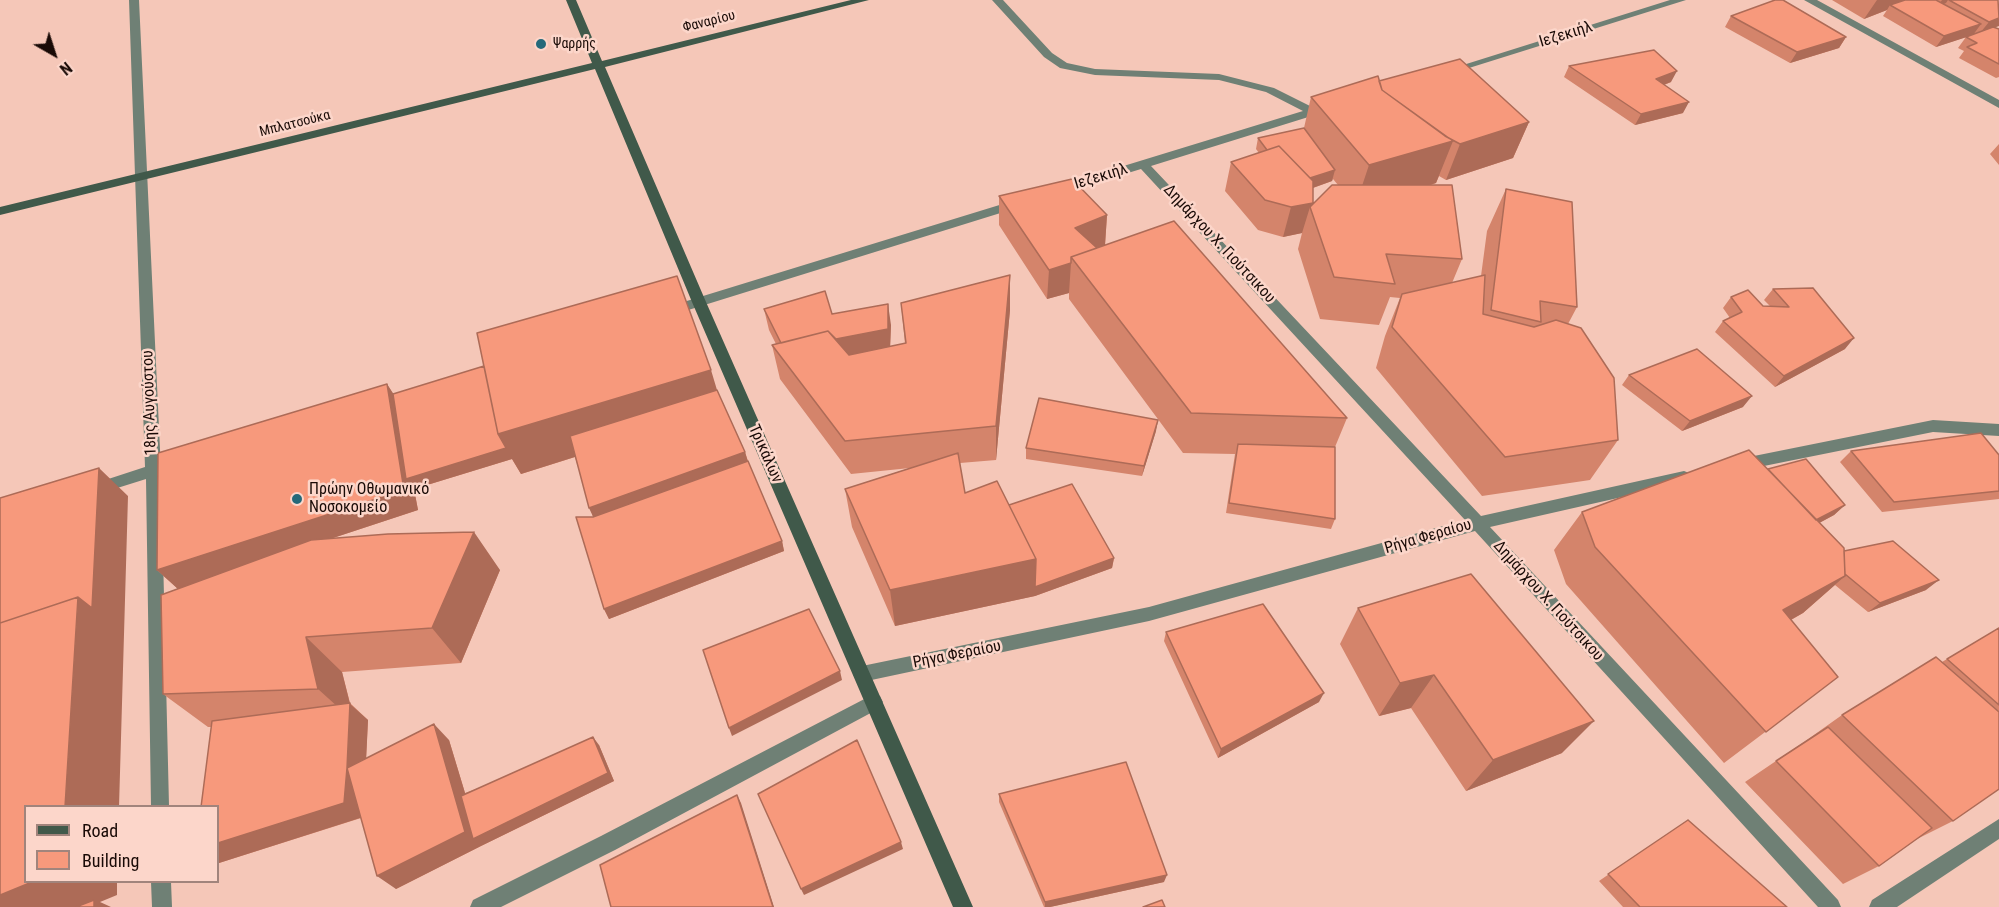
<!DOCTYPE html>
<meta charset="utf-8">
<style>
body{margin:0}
#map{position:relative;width:1999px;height:907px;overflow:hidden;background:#f5c7b8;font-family:"Roboto Condensed",sans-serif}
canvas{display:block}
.legend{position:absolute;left:24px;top:805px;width:195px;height:78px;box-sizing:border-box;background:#fcd6ca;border:2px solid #a1847c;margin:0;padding:8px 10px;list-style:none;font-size:18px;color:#190a06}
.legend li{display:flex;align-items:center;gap:12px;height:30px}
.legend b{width:30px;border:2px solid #a1847c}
.north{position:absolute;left:24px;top:24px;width:60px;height:60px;-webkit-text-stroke:4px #fcd6ca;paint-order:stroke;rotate:141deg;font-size:16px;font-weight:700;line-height:24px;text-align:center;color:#190a06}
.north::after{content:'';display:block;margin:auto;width:21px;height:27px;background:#190a06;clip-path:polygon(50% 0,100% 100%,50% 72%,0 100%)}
</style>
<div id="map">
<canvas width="1999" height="907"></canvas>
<ul class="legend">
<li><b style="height:8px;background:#40594a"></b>Road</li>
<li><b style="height:16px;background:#f7997c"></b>Building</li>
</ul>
<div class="north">N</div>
</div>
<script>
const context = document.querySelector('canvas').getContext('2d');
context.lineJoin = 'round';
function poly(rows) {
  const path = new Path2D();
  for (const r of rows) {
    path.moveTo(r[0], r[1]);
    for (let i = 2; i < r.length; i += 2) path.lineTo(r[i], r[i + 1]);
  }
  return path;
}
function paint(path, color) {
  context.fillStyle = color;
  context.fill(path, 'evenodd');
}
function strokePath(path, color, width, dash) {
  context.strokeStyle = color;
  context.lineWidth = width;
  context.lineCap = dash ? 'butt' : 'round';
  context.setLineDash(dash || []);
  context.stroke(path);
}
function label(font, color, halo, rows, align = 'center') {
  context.font = font + ' "Roboto Condensed",sans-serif';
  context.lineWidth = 5;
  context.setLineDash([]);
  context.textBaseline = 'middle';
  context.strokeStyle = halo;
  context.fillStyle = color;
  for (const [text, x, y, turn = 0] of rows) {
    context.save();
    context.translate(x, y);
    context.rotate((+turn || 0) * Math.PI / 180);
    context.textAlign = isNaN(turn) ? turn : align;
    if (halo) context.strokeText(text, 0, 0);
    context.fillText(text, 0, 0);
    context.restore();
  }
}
paint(poly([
 [129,0,139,0,161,471,169,806,151,806,146,479,95,495,90,493,87,489,90,485,145,467,129,0],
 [992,0,1003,0,1052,53,1067,63,1095,69,1219,74,1274,88,1314,108,1329,106,1329,110,1318,114,1151,166,1481,516,1684,471,1689,473,1692,477,1689,481,1684,483,1490,527,1838,900,1841,907,1818,907,1475,531,1149,621,862,682,856,680,853,674,856,668,862,666,1149,607,1465,520,1141,169,1059,194,1053,190,1055,187,1303,111,1266,92,1219,80,1095,75,1060,68,1044,57,992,0],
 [1670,0,1686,0,1453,73,1444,71,1670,0],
 [1804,0,1817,0,1999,100,1999,108,1804,0],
 [1019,199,1025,203,1023,206,669,316,662,311,664,308,1019,199],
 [1933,420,1999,424,1999,436,1933,432,1739,471,1734,469,1731,465,1734,461,1739,459,1933,420],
 [874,694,880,696,883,702,880,708,615,850,501,907,470,907,473,900,601,836,874,694],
 [1999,819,1999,839,1897,907,1869,907,1872,900,1999,819],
 [151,882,171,882,172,907,152,907,151,882]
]), '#6f8075');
paint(poly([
 [566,0,576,0,602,61,851,0,869,0,605,67,706,302,973,907,953,907,692,302,595,69,0,215,0,207,592,63,566,0]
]), '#40594a');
paint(poly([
 [1832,0,1998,0,1995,27,1999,29,1999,77,1996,78,1959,58,1964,51,1958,48,1966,37,1936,47,1883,16,1887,10,1864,19],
 [1731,16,1846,37,1839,48,1790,63,1725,27],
 [1569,66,1671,82,1664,85,1683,113,1635,125,1564,77],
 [1379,81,1529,122,1513,158,1446,180,1439,176,1436,183,1431,185,1462,259,1452,283,1481,276,1487,231,1506,189,1577,307,1568,324,1618,440,1590,480,1482,496,1376,368,1385,336,1400,298,1390,297,1379,325,1320,319,1298,249,1302,233,1283,237,1258,230,1225,191,1231,162,1259,153,1256,149,1258,138,1304,128,1311,97],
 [1333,179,1338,185,1313,203,1313,188,1332,181],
 [1999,144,1999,165,1990,154],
 [999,196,1107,215,1105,245,1096,248,1347,418,1335,447,1335,519,1331,529,1226,513,1235,454,1183,453,1069,299,1069,293,1047,299,999,225],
 [1010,275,1010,310,996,460,960,463,965,493,1009,505,1114,558,1112,568,1035,596,895,626,852,527,845,489,910,468,851,474,780,379,772,345,776,344,769,330,764,309,832,314,891,325,890,347,905,344,901,303],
 [1773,289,1845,349,1775,387,1715,332,1723,321,1730,318,1723,308,1731,297,1763,306,1770,306,1764,300],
 [1629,375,1743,407,1682,431,1622,385],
 [387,384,393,394,717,390,745,452,748,461,782,541,784,551,609,619,604,609,593,517,575,457,521,474,512,459,414,489,418,510,330,539,500,570,461,663,342,672,350,703,368,720,366,758,449,740,465,793,599,745,614,781,481,846,396,889,361,818,219,863,218,862,218,807,212,727,208,727,163,694,178,589,157,570],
 [1156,431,1142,476,1026,459,1026,448],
 [1851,451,1999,455,1999,499,1882,512,1840,462],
 [1768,469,1845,505,1834,515,1819,523,1844,551,1926,590,1868,612,1835,585,1803,613,1791,620,1838,677,1724,763,1566,584,1554,550,1582,512],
 [1358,608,1562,753,1466,791,1411,708,1379,716,1340,644],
 [1999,628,1999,789,1953,821,1917,839,1879,866,1843,884,1745,782,1804,742,1842,715,1942,662],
 [1166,632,1319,702,1218,758,1164,641],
 [999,794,1164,882,1050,907,1044,907,999,802],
 [1688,820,1787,907,1623,907,1599,881]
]), '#d4846b');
paint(poly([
 [1877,0,1912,0,1890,5,1887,10,1864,19],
 [1942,0,1948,0,1946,3,1937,7],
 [1999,18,1999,26,1980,33,1989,22],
 [1981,24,1973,35,1936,47,1944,36],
 [1846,37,1839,48,1790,63,1797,52],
 [1677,71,1671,82,1650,90,1656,79],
 [1689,102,1683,113,1635,125,1641,114],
 [1529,122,1513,158,1446,180,1460,144],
 [1453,141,1436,183,1355,207,1369,165],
 [1335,170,1332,181,1290,196,1293,184],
 [1313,203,1310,207,1302,233,1283,237,1291,207],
 [1107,215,1105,245,1073,258,1075,228],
 [1071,263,1069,293,1047,299,1049,270],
 [1010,275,1010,310,996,460,996,426],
 [888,304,891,325,890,350,791,370],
 [1854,338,1845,349,1775,387,1784,376],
 [711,370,723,410,521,474,512,459,414,489,418,510,178,589,157,570,387,384,400,404,498,434],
 [1752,396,1743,407,1682,431,1690,421],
 [1158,420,1156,431,1142,476,1144,466],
 [745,452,751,472,598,527,589,508],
 [99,468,128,496,119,807,65,807,78,597],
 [1845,505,1834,515,1797,535,1807,525],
 [474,532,500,570,461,663,432,628],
 [782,541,784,551,609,619,604,609],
 [1114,558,1112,568,1035,596,895,626,890,590,1036,559],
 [1845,576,1803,613,1744,646,1783,610],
 [1939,580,1926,590,1868,612,1880,603],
 [306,637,342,672,350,704,368,720,365,783,347,768,349,717,318,689],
 [840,671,842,680,732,736,729,728],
 [1434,675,1411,708,1379,716,1400,683],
 [1324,693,1319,702,1218,758,1221,749],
 [1594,721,1562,753,1466,791,1493,760],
 [434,724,449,740,478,836,593,737,599,745,614,781,481,846,396,889,377,876],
 [347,768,363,817,219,863,218,862,218,843],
 [737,795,741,803,774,907,773,907],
 [901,842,903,849,804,895,801,889],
 [1167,875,1164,882,1050,907,1045,907,1045,902],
 [32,882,117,882,117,895,100,902,111,907,0,907,0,895]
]), '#ad6b57');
const building = poly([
 [1775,0,1783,0,1846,37,1797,52,1731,16,1775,0],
 [1905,0,1936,0,1981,24,1944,36,1890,5,1905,0],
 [1949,0,1998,0,1999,18,1989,22,1949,0],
 [1993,27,1999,29,1999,64,1967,47,1977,43,1966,37,1993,27],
 [1654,50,1677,71,1656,79,1689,102,1641,114,1569,66,1654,50],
 [1460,59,1529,122,1460,144,1445,136,1382,90,1379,81,1460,59],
 [1378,76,1382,90,1453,141,1369,165,1311,97,1378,76],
 [1304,128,1335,170,1310,178,1279,146,1267,150,1258,138,1304,128],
 [1279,146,1313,181,1313,203,1291,207,1265,200,1231,162,1279,146],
 [1072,179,1107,215,1075,228,1097,248,1071,257,1071,263,1049,270,999,196,1072,179],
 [1332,185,1452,185,1462,259,1386,254,1395,284,1334,277,1310,207,1332,185],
 [1506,189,1572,202,1577,307,1540,301,1541,322,1491,310,1506,189],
 [1174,221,1347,418,1191,413,1071,257,1174,221],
 [1010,275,996,426,845,441,772,345,828,331,849,355,906,343,901,303,1010,275],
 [1485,275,1483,314,1534,327,1556,320,1581,328,1614,378,1618,440,1505,457,1392,327,1402,294,1485,275],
 [677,276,711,370,498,434,477,333,677,276],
 [1813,288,1854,338,1784,376,1723,321,1742,312,1731,297,1748,290,1763,306,1789,307,1773,289,1813,288],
 [825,291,832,314,888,304,888,329,836,339,828,331,781,343,764,309,825,291],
 [1697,349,1752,396,1690,421,1629,375,1697,349],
 [484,366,498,434,506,448,406,479,393,394,484,366],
 [387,384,404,490,157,570,158,453,387,384],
 [717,390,745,452,589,508,570,436,717,390],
 [1039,398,1158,420,1144,466,1026,448,1039,398],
 [1981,433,1999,455,1999,491,1894,502,1851,451,1981,433],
 [1238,444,1335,447,1335,519,1229,503,1238,444],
 [1749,450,1844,548,1845,576,1783,610,1838,677,1766,732,1595,547,1582,512,1749,450],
 [958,453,965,493,997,481,1036,559,890,590,845,489,958,453],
 [1806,459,1845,505,1816,520,1768,469,1806,459],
 [748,461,782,541,604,609,576,517,593,517,748,461],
 [99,468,92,608,78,597,0,623,0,498,99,468],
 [1072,484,1114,558,1035,587,1036,559,1009,505,1072,484],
 [474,532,432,628,306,637,318,689,163,694,161,595,311,540,388,534,474,532],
 [1893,541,1939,580,1880,603,1845,574,1844,551,1893,541],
 [1471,574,1594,721,1493,760,1434,675,1400,683,1358,608,1471,574],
 [78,597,65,807,26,807,26,882,32,882,0,895,0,623,78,597],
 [1263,604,1324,693,1221,749,1166,632,1263,604],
 [809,609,840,671,729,728,703,650,809,609],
 [1999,628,1999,705,1947,659,1999,628],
 [1936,657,1999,712,1999,789,1953,821,1842,715,1936,657],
 [350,703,347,768,434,724,465,832,377,876,347,768,344,803,218,843,218,807,201,807,212,721,350,703],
 [1828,727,1932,828,1879,866,1776,761,1828,727],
 [593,737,608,773,473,839,461,796,593,737],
 [857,740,901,842,801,889,758,794,857,740],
 [1126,762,1167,875,1045,902,999,794,1126,762],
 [737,795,773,907,611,907,600,865,737,795],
 [1688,820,1787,907,1640,907,1608,874,1688,820],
 [94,900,94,907,76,907,94,900],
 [1162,900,1165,907,1143,907,1162,900]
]);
paint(building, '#f7997c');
strokePath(building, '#ad6b57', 1.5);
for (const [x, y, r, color] of [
 [541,44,6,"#25697a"],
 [297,499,6,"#25697a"]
]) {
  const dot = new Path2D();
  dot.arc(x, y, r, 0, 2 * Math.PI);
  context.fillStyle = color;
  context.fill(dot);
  strokePath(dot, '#fcd6ca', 2);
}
label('14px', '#190a06', '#fcd6ca', [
 ["Φαναρίου",709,22,-14],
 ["Μπλατσούκα",295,124,-14]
]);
label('14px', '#190a06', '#fcd6ca', [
 ["Ψαρρής",553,44]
], 'left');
label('16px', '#190a06', '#fcd6ca', [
 ["Ιεζεκιήλ",1566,35,-17],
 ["Ιεζεκιήλ",1101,177,-17],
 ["Δημάρχου Χ. Γιούτσικου",1219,244,47],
 ["18ης Αυγούστου",150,403,-92],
 ["Τρικάλων",765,454,66],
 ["Ρήγα Φεραίου",1428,537,-16],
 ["Δημάρχου Χ. Γιούτσικου",1548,601,48],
 ["Ρήγα Φεραίου",957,655,-11]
]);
label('16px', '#190a06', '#fcd6ca', [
 ["Πρώην Οθωμανικό",309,490],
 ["Νοσοκομείο",309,508]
], 'left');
</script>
